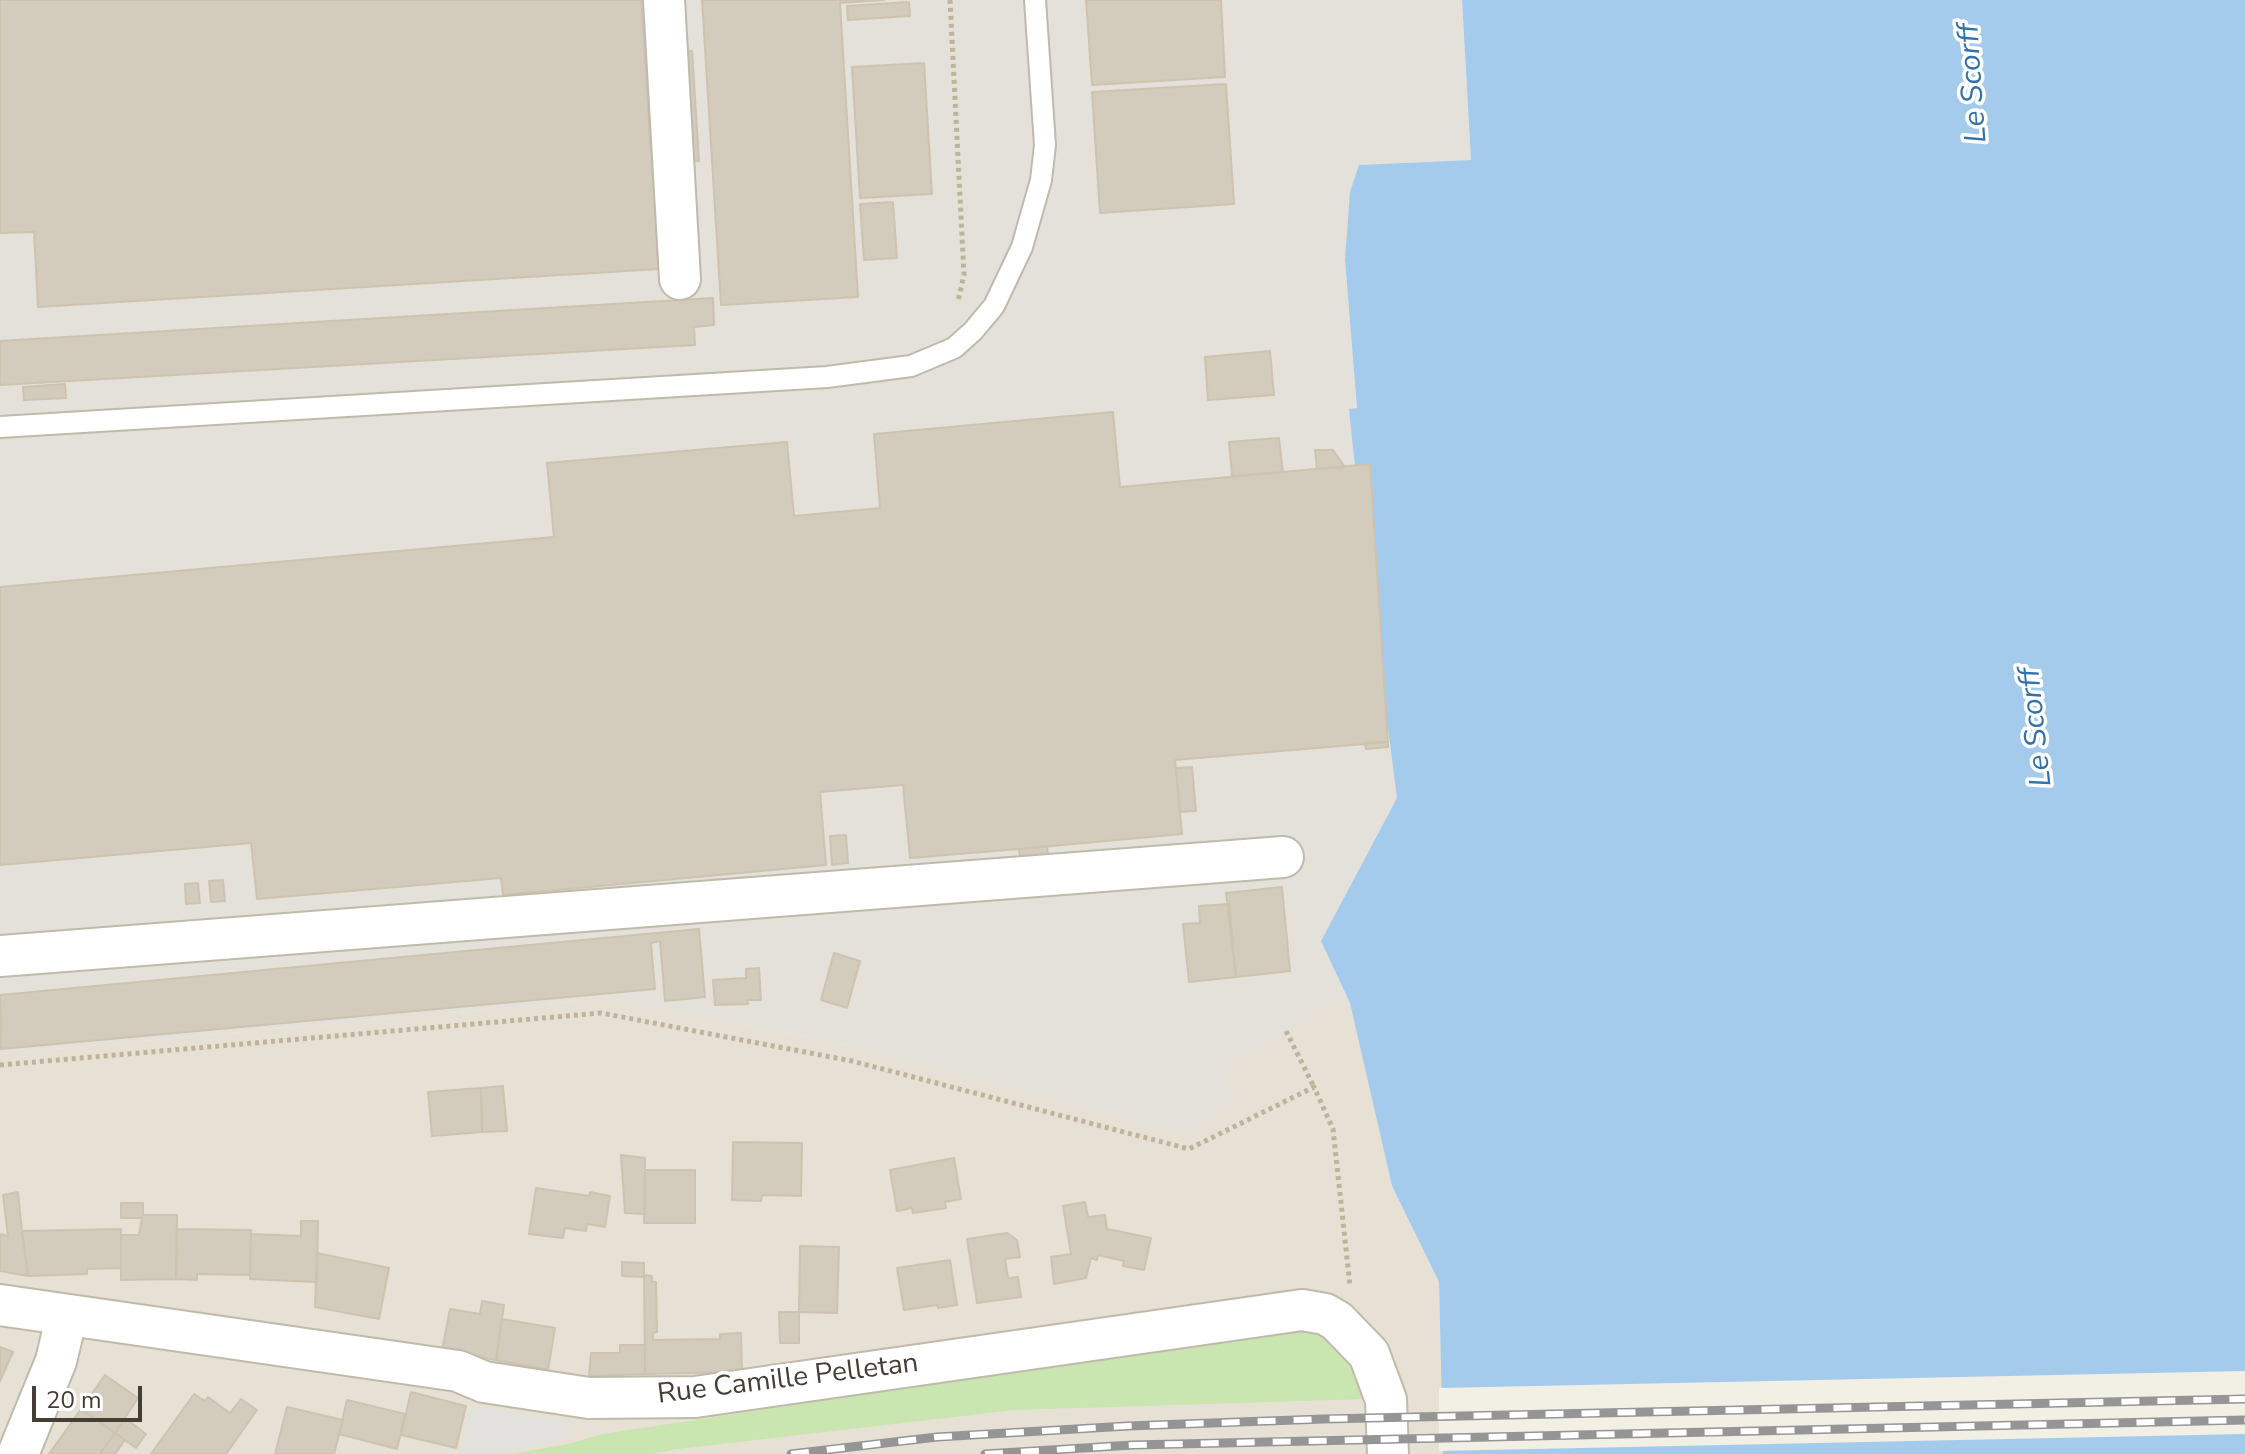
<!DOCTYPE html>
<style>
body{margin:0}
#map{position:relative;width:2245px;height:1454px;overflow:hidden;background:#f2efe5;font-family:"Nunito Sans",sans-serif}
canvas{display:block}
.scale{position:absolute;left:32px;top:1386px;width:110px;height:36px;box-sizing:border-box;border:4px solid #443f35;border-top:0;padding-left:10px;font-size:24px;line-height:28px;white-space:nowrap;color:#443f35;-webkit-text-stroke:6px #fff;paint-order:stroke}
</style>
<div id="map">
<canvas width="2245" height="1454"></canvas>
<div class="scale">20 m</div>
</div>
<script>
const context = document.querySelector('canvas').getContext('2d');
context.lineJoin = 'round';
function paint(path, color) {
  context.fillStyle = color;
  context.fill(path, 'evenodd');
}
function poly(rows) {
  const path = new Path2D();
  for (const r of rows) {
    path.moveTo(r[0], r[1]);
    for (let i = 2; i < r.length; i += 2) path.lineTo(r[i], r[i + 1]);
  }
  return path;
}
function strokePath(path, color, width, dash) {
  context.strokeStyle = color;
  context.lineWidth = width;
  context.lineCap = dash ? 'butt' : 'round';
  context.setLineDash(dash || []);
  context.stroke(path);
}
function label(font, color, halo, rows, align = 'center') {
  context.font = font + ' "Nunito Sans",sans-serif';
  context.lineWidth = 7;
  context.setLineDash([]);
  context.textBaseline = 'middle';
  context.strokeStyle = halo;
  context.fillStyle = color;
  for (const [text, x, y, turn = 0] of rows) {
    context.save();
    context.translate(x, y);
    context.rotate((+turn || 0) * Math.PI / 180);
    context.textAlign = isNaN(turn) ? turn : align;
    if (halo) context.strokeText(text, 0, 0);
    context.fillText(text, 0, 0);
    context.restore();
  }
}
paint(poly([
 [1343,996,1350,1003,1392,1186,1439,1282,1443,1454,0,1454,0,1054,610,998,854,1046,1222,1070]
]), '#e6e1d4');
paint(poly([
 [0,0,1462,0,1471,160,1359,165,1345,260,1357,409,1350,409,1370,464,1385,705,1397,798,1321,941,1350,1003,1343,997,1223,1070,1236,1101,1188,1134,854,1046,610,998,0,1054]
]), '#e4e0da');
paint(poly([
 [1293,1329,1323,1336,1359,1368,1366,1399,1014,1410,678,1449,654,1454,511,1454,564,1445,603,1434]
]), '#c9e5b0');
paint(poly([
 [471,1405,569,1422,566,1438,488,1454,460,1454]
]), '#e3e1dd');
paint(poly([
 [1462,0,2245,0,2245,1454,1443,1454,1439,1282,1392,1186,1350,1003,1321,941,1397,798,1385,705,1370,465,1355,466,1349,409,1357,408,1345,260,1350,192,1359,165,1471,160]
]), '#a4caec');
paint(poly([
 [2245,1371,2245,1434,1439,1451,1439,1388]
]), '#f2efe5');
const building = poly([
 [0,0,641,0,659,269,38,307,34,232,0,233,0,0],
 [702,0,884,0,840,3,858,297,721,305,702,0],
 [1086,0,1221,0,1225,77,1092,85,1086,0],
 [909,2,910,16,848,20,847,6,909,2],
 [679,51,692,51,699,161,686,161,679,51],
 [924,63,932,194,860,198,852,67,924,63],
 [1226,84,1234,204,1100,213,1092,92,1226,84],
 [893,202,897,258,864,260,860,204,893,202],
 [713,298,714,325,694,327,695,345,0,385,0,341,713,298],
 [1270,351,1274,395,1208,400,1205,357,1270,351],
 [65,384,66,398,24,400,23,387,65,384],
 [1113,412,1120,487,1370,464,1388,742,1175,760,1182,834,1019,849,910,858,903,785,820,792,826,865,503,895,501,878,257,899,251,843,0,865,0,587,554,537,547,463,787,442,794,516,880,508,874,434,1113,412],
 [1279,438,1283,472,1232,476,1229,442,1279,438],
 [1315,450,1333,450,1345,467,1317,469,1315,450],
 [1388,742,1388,747,1366,749,1365,743,1388,742],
 [1192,767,1196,811,1180,812,1176,768,1192,767],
 [846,835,848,863,832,865,830,836,846,835],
 [1047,846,1048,855,1020,857,1019,849,1047,846],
 [223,880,225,901,211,902,209,881,223,880],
 [198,883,200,903,186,904,185,884,198,883],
 [1282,887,1290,971,1236,977,1226,893,1282,887],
 [1229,904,1236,977,1189,982,1183,924,1200,923,1199,906,1229,904],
 [699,929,705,997,665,1001,660,941,651,943,655,989,1,1049,0,995,699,929],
 [834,953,860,961,847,1008,821,1000,834,953],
 [759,968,761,1000,747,1000,748,1004,715,1005,713,980,746,978,746,969,759,968],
 [503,1086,507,1131,482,1132,481,1088,503,1086],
 [481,1088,482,1132,432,1136,428,1092,481,1088],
 [733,1142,802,1143,801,1196,762,1195,761,1201,732,1200,733,1142],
 [621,1155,645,1158,645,1214,625,1213,621,1155],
 [954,1158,961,1199,945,1202,946,1208,913,1213,912,1208,897,1211,890,1170,954,1158],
 [645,1170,695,1170,695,1223,644,1223,645,1170],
 [536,1188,589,1196,590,1192,610,1196,605,1227,587,1224,586,1231,565,1228,563,1238,529,1234,536,1188],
 [18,1192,22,1231,28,1276,0,1271,0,1234,8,1236,3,1195,18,1192],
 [1085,1202,1088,1217,1105,1215,1107,1229,1151,1238,1144,1270,1123,1266,1124,1261,1098,1255,1097,1260,1091,1258,1086,1278,1054,1284,1051,1257,1071,1254,1063,1206,1085,1202],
 [121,1203,143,1203,143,1215,177,1215,176,1279,121,1280,121,1235,139,1235,142,1218,121,1218,121,1203],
 [301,1221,318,1221,317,1282,250,1279,251,1234,301,1236,301,1221],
 [121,1229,121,1268,87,1269,87,1274,28,1276,22,1231,121,1229],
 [177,1229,251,1230,250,1275,197,1274,197,1280,176,1279,177,1229],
 [1007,1233,1017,1240,1020,1257,1005,1259,1008,1278,1018,1277,1021,1297,977,1303,967,1239,1007,1233],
 [800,1246,839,1247,837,1313,799,1312,800,1246],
 [317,1253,389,1268,379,1319,315,1307,317,1253],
 [950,1260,957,1305,938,1308,937,1305,904,1310,897,1268,950,1260],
 [622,1262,644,1263,644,1277,622,1276,622,1262],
 [644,1275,652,1276,652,1282,656,1282,657,1332,653,1333,653,1340,720,1339,720,1334,741,1333,742,1372,645,1374,644,1275],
 [482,1301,504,1305,496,1360,442,1350,450,1309,480,1314,482,1301],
 [779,1312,799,1312,799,1343,780,1343,779,1312],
 [502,1319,555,1328,548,1370,496,1360,502,1319],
 [620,1345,645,1345,645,1374,589,1376,591,1353,620,1353,620,1345],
 [0,1347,13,1352,0,1381,0,1347],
 [105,1375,138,1398,115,1433,81,1409,105,1375],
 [411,1392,466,1406,456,1448,401,1435,411,1392],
 [194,1394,205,1401,208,1397,230,1413,241,1399,257,1410,226,1454,151,1454,194,1394],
 [347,1400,405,1414,397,1449,339,1434,347,1400],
 [287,1407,343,1420,334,1454,275,1454,287,1407],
 [81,1409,115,1433,100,1454,49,1454,81,1409],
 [125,1418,146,1434,136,1448,115,1433,125,1418],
 [115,1433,125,1440,115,1454,103,1454,101,1452,115,1433]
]);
paint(building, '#d3cbbb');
strokePath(building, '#cdc3af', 2);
const lane = poly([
 [0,427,827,377,911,366,954,348,973,331,994,306,1022,247,1041,180,1045,145,1035,0]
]);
const street = poly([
 [664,0,680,279],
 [0,956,1283,857],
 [0,1305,458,1371,484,1382,589,1398,695,1397,1302,1310,1325,1314,1337,1321,1369,1354,1386,1400,1388,1454],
 [18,1454,56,1361,67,1315]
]);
strokePath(lane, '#c0baab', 24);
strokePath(street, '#c0baab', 44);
strokePath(poly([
 [950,0,964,275,958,301],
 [1286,1031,1314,1087],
 [0,1065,601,1013,852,1061,1189,1149,1314,1087,1333,1129,1350,1286]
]), '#beb49a', 5, [4, 4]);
strokePath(lane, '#fff', 20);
strokePath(street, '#fff', 40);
const rail = poly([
 [791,1454,937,1437,1128,1426,1323,1419,2245,1399],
 [985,1454,1133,1445,2245,1420]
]);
strokePath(rail, '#959595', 9);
strokePath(rail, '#fff', 6, [18]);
label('28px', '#443f35', '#fff', [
 ["Rue Camille Pelletan",788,1380,-7]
]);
label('italic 30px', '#3471aa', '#fff', [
 ["Le Scorff",1974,83,-94],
 ["Le Scorff",2037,727,-96]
]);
</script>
